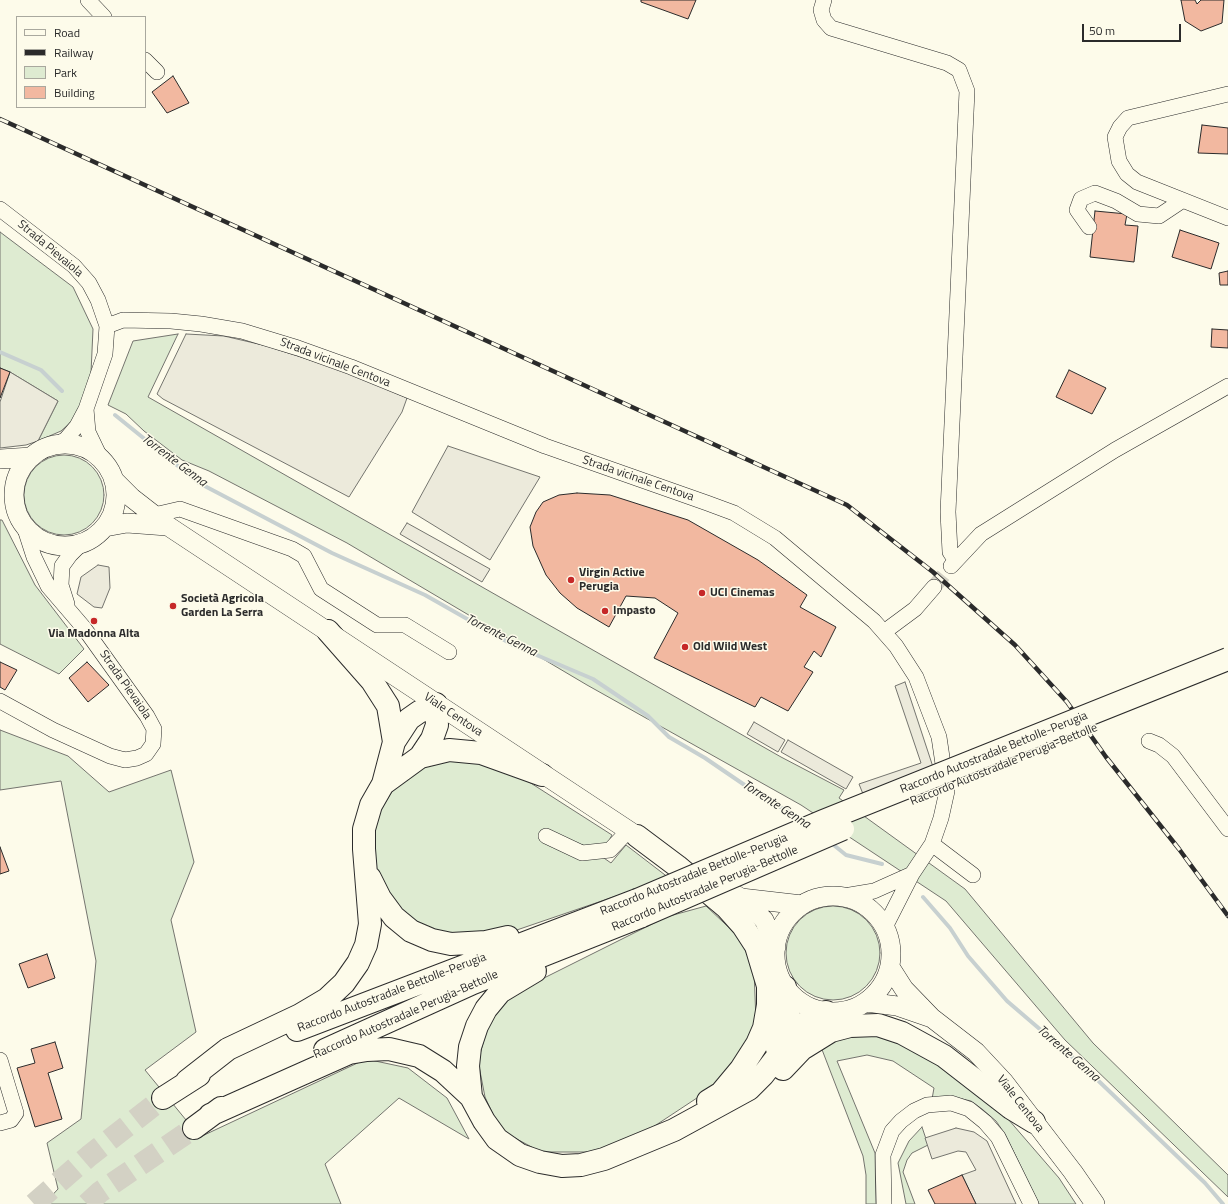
<!DOCTYPE html>
<meta charset="utf-8">
<style>
body{margin:0}
#map{position:relative;width:1228px;height:1204px;overflow:hidden;background:#fdfbea;font-family:"Titillium Web",sans-serif}
canvas{display:block}
.legend{position:absolute;left:16px;top:16px;width:130px;height:92px;box-sizing:border-box;background:#fdfbea;border:1px solid #a9a89e;margin:0;padding:5px 7px;list-style:none;font-size:12px;color:#2b2b2b}
.legend li{display:flex;align-items:center;gap:8px;height:20px}
.legend b{width:20px;border:1px solid #a9a89e}
.scale{position:absolute;left:1082px;top:24px;width:99px;height:18px;box-sizing:border-box;border:2px solid #2b2b2b;border-top:0;padding-left:5px;font-size:12px;line-height:14px;white-space:nowrap;color:#2b2b2b;-webkit-text-stroke:3px #fdfbea;paint-order:stroke}
</style>
<div id="map">
<canvas width="1228" height="1204"></canvas>
<ul class="legend">
<li><b style="height:5px;background:#fdfbea"></b>Road</li>
<li><b style="height:5px;background:#2b2b2b"></b>Railway</li>
<li><b style="height:11px;background:#deebd1"></b>Park</li>
<li><b style="height:11px;background:#f2b8a0"></b>Building</li>
</ul>
<div class="scale">50 m</div>
</div>
<script>
const context = document.querySelector('canvas').getContext('2d');
context.lineJoin = 'round';
function paint(path, color) {
  context.fillStyle = color;
  context.fill(path, 'evenodd');
}
function poly(rows) {
  const path = new Path2D();
  for (const r of rows) {
    if (r.length === 3) {
      path.moveTo(r[0] + r[2], r[1]);
      path.arc(r[0], r[1], r[2], 0, 2 * Math.PI);
      continue;
    }
    path.moveTo(r[0], r[1]);
    for (let i = 2; i < r.length; i += 2) path.lineTo(r[i], r[i + 1]);
  }
  return path;
}
function strokePath(path, color, width, dash) {
  context.strokeStyle = color;
  context.lineWidth = width;
  context.lineCap = dash ? 'butt' : 'round';
  context.setLineDash(dash || []);
  context.stroke(path);
}
function label(font, color, halo, rows, align = 'center') {
  context.font = font + ' "Titillium Web",sans-serif';
  context.lineWidth = 3;
  context.setLineDash([]);
  context.textBaseline = 'middle';
  context.strokeStyle = halo;
  context.fillStyle = color;
  for (const [text, x, y, turn = 0] of rows) {
    context.save();
    context.translate(x, y);
    context.rotate((+turn || 0) * Math.PI / 180);
    context.textAlign = isNaN(turn) ? turn : align;
    if (halo) context.strokeText(text, 0, 0);
    context.fillText(text, 0, 0);
    context.restore();
  }
}
const green = poly([
 [0,232,73,287,93,329,91,373,79,415,61,431,38,441,58,401,10,372,0,368,0,232],
 [178,334,148,397,781,757,844,790,839,798,965,889,1093,1043,1228,1175,1228,1197,1065,1040,946,901,801,805,587,685,347,543,209,471,182,460,144,431,126,414,108,405,133,341,178,334],
 [64,495,40],
 [0,520,2,520,35,585,84,649,59,674,0,644,0,520],
 [0,730,68,756,109,792,171,770,194,862,171,920,196,1032,145,1070,200,1137,366,1059,408,1068,447,1098,469,1139,399,1098,325,1164,341,1204,44,1204,58,1189,47,1143,81,1119,96,961,61,781,0,790,0,730],
 [465,757,515,773,612,835,601,856,611,863,626,845,669,878,508,933,452,939,417,926,386,900,372,859,377,816,399,780,432,764,465,757],
 [833,953,47],
 [706,906,740,938,754,970,756,1021,734,1068,706,1092,653,1127,595,1152,541,1152,500,1130,485,1097,478,1061,490,1018,514,993,666,917,706,906],
 [870,1035,896,1040,939,1061,1008,1119,1059,1178,1076,1204,1039,1204,1005,1134,996,1121,982,1109,971,1101,958,1098,932,1099,934,1088,893,1061,867,1055,837,1061,875,1153,876,1204,866,1204,866,1175,863,1156,821,1047,848,1036,870,1035],
 [922,1127,928,1145,912,1153,907,1160,903,1172,915,1204,906,1204,898,1163,909,1141,922,1127]
]);
paint(green, '#deebd1');
strokePath(green, '#74746e', 1);
const parking = poly([
 [186,334,224,336,267,346,356,375,407,398,402,412,349,497,163,399,157,394,186,334],
 [10,372,58,401,38,441,26,445,0,448,0,402,10,372],
 [448,446,540,477,490,560,412,512,448,446],
 [407,523,490,569,482,582,400,534,407,523],
 [98,565,109,567,110,588,102,608,94,607,77,594,81,577,98,565],
 [905,682,934,770,863,794,859,784,921,763,895,686,905,682],
 [754,722,785,740,778,752,747,734,754,722],
 [788,740,853,777,846,789,781,752,788,740],
 [956,1128,974,1132,987,1141,1016,1204,976,1204,962,1175,976,1170,966,1152,958,1151,932,1159,925,1138,956,1128]
]);
paint(parking, '#eceadb');
strokePath(parking, '#74746e', 1);
strokePath(poly([
 [0,352,41,370,62,391],
 [115,415,199,483,332,553,425,595,513,645,593,679,648,716,669,737,705,758,771,803,787,810,804,822],
 [830,842,846,855,882,864],
 [923,897,950,928,968,956,1007,1001,1084,1067,1205,1183,1223,1204]
]), '#c7d0d0', 4);
const building = poly([
 [641,0,696,0,688,19,641,2,641,0],
 [1181,0,1195,0,1197,4,1201,0,1224,0,1222,23,1201,31,1185,21,1181,0],
 [173,76,189,103,167,113,152,92,173,76],
 [1202,125,1228,128,1228,154,1198,153,1202,125],
 [1095,211,1127,214,1125,225,1138,226,1134,262,1090,257,1095,211],
 [1180,230,1219,243,1211,269,1172,257,1180,230],
 [1228,271,1228,285,1220,285,1219,273,1228,271],
 [1212,329,1228,330,1228,348,1211,347,1212,329],
 [0,368,10,372,0,398,0,368],
 [1069,370,1106,388,1092,414,1056,397,1069,370],
 [577,493,610,495,688,520,758,560,807,595,800,607,836,627,821,657,814,651,804,667,813,672,788,711,761,697,755,707,654,658,678,613,655,598,626,596,609,627,577,608,560,593,546,575,533,546,530,527,536,512,543,502,559,495,577,493],
 [0,662,17,670,5,690,0,687,0,662],
 [87,662,109,685,88,702,69,678,87,662],
 [0,847,9,871,0,874,0,847],
 [47,954,55,978,28,988,19,964,47,954],
 [55,1042,63,1068,48,1073,62,1119,35,1127,17,1068,35,1063,31,1049,55,1042],
 [962,1175,976,1204,935,1204,928,1190,962,1175]
]);
paint(building, '#f2b8a0');
strokePath(building, '#2b2b2b', 1);
strokePath(poly([
 [934,587,951,566]
]), '#d3d1c4', 15, [15, 8]);
strokePath(poly([
 [34,1204,89,1156,163,1098],
 [87,1204,100,1192,194,1128]
]), '#d3d1c4', 22, [22, 11]);
const minor = poly([
 [88,0,104,17],
 [824,0,821,10,824,20,831,28,947,63,959,70,967,91,948,512,950,552,956,561],
 [145,60,157,72],
 [1228,94,1128,118,1120,127,1115,137,1119,161,1127,174,1137,182,1228,218],
 [0,209,74,266,89,283,98,300,107,326,105,354,86,409,77,426,66,439,58,444],
 [1089,227,1077,210,1081,199,1095,193,1116,201,1138,214,1159,216,1183,200],
 [107,326,123,320,171,321,201,324,242,331,298,348,351,367,545,446,707,503,734,513,775,538,874,621,896,646,916,677,939,737,947,791,941,818,932,844,912,874,885,927],
 [86,409,88,432,100,457],
 [154,515,180,509,292,549,304,556,321,589,377,625,405,625,449,652],
 [951,566,981,534,1115,450,1228,386],
 [67,604,61,585,62,566,70,555,81,544],
 [884,632,915,609,934,587],
 [0,701,53,730,110,756,125,760,137,758,146,754,153,744,154,729,147,716,84,628,48,586,34,557,24,526],
 [1149,741,1159,745,1173,756,1228,829],
 [546,836,582,853,610,850,628,831],
 [932,844,973,875],
 [844,896,874,891,912,874],
 [0,1060,16,1113,11,1120,0,1123],
 [884,1204,883,1155,892,1131,901,1121,914,1111,927,1105,951,1103,969,1109,985,1122,998,1137,1031,1204]
]);
const major = poly([
 [65,495,51],
 [0,459,31,457],
 [114,480,132,498,168,526,649,844],
 [105,527,127,523,167,526],
 [707,878,741,898,764,920,776,947],
 [833,954,58],
 [741,898,802,905],
 [890,967,904,989,932,1018,976,1052,1004,1082,1073,1172,1095,1204],
 [866,1002,897,1006,929,1017]
]);
const highway = poly([
 [328,631,372,681,388,706,394,742],
 [420,757,449,750,481,753,542,775],
 [637,836,677,866,726,907,743,926,756,946,768,986,768,1005,764,1028,757,1044,741,1069,721,1093,708,1101],
 [370,878,380,898,394,917,411,931,432,940,451,944,486,942,508,937],
 [297,1030,637,900],
 [777,1049,789,1011,785,987],
 [325,1050,473,983,642,916],
 [783,1069,802,1049,831,1031,850,1026,878,1025,902,1033,944,1056,1011,1108,1034,1122],
 [187,1081,228,1049,300,1015,327,999,344,983,358,963,366,945,370,924,364,849,364,829,371,805,383,784,394,742,409,719,419,712,436,704,437,725,432,739,420,757,383,784],
 [471,1097,468,1066,470,1047,477,1026,486,1009,500,992,535,971],
 [163,1098,199,1075],
 [210,1115,349,1053,367,1050,389,1049,419,1056,443,1071,471,1097,484,1121,497,1139,520,1155,540,1162,562,1166,581,1165,604,1159,674,1130,749,1089,763,1075,800,1027,812,1018,826,1012],
 [194,1128,221,1108]
]);
strokePath(minor, '#2b2b2b', 16);
strokePath(major, '#2b2b2b', 20);
strokePath(highway, '#2b2b2b', 24);
strokePath(minor, '#fdfbea', 15);
strokePath(major, '#fdfbea', 19);
strokePath(highway, '#fdfbea', 22);
const rail = poly([
 [0,119,847,505,933,572,1015,645,1067,702,1106,757,1179,849,1228,916]
]);
strokePath(rail, '#2b2b2b', 4.5);
strokePath(rail, '#fdfbea', 3, [9]);
const highwayBridge = poly([
 [637,900,823,821,1228,659],
 [642,916,843,829]
]);
strokePath(highwayBridge, '#2b2b2b', 24, []);
strokePath(highwayBridge, '#fdfbea', 22);
for (const [x, y, r, color] of [
 [571,580,4,"#c62828"],
 [702,593,4,"#c62828"],
 [173,606,4,"#c62828"],
 [605,611,4,"#c62828"],
 [94,621,4,"#c62828"],
 [685,647,4,"#c62828"]
]) {
  const dot = new Path2D();
  dot.arc(x, y, r, 0, 2 * Math.PI);
  context.fillStyle = color;
  context.fill(dot);
  strokePath(dot, '#fdfbea', 1.5);
}
label('12px', '#2b2b2b', '#fdfbea', [
 ["Strada Pievaiola",50,249,40],
 ["Strada vicinale Centova",335,363,21],
 ["Strada vicinale Centova",638,479,19],
 ["Strada Pievaiola",125,685,55],
 ["Viale Centova",453,715,34],
 ["Raccordo Autostradale Bettolle-Perugia",994,753,-22],
 ["Raccordo Autostradale Perugia-Bettolle",1004,765,-22],
 ["Raccordo Autostradale Bettolle-Perugia",694,875,-22],
 ["Raccordo Autostradale Perugia-Bettolle",705,889,-23],
 ["Raccordo Autostradale Bettolle-Perugia",392,993,-21],
 ["Raccordo Autostradale Perugia-Bettolle",406,1015,-24],
 ["Viale Centova",1020,1104,52]
]);
label('bold 12px', '#2b2b2b', '#fdfbea', [
 ["Virgin Active",579,573],
 ["Perugia",579,587],
 ["UCI Cinemas",710,593],
 ["Società Agricola",181,599],
 ["Garden La Serra",181,613],
 ["Impasto",613,611],
 ["Via Madonna Alta",94,634,"center"],
 ["Old Wild West",693,647]
], 'left');
label('italic 13px', '#2b2b2b', '#fdfbea', [
 ["Torrente Genna",174,461,37],
 ["Torrente Genna",501,636,27],
 ["Torrente Genna",776,805,33],
 ["Torrente Genna",1068,1054,41]
]);
</script>
